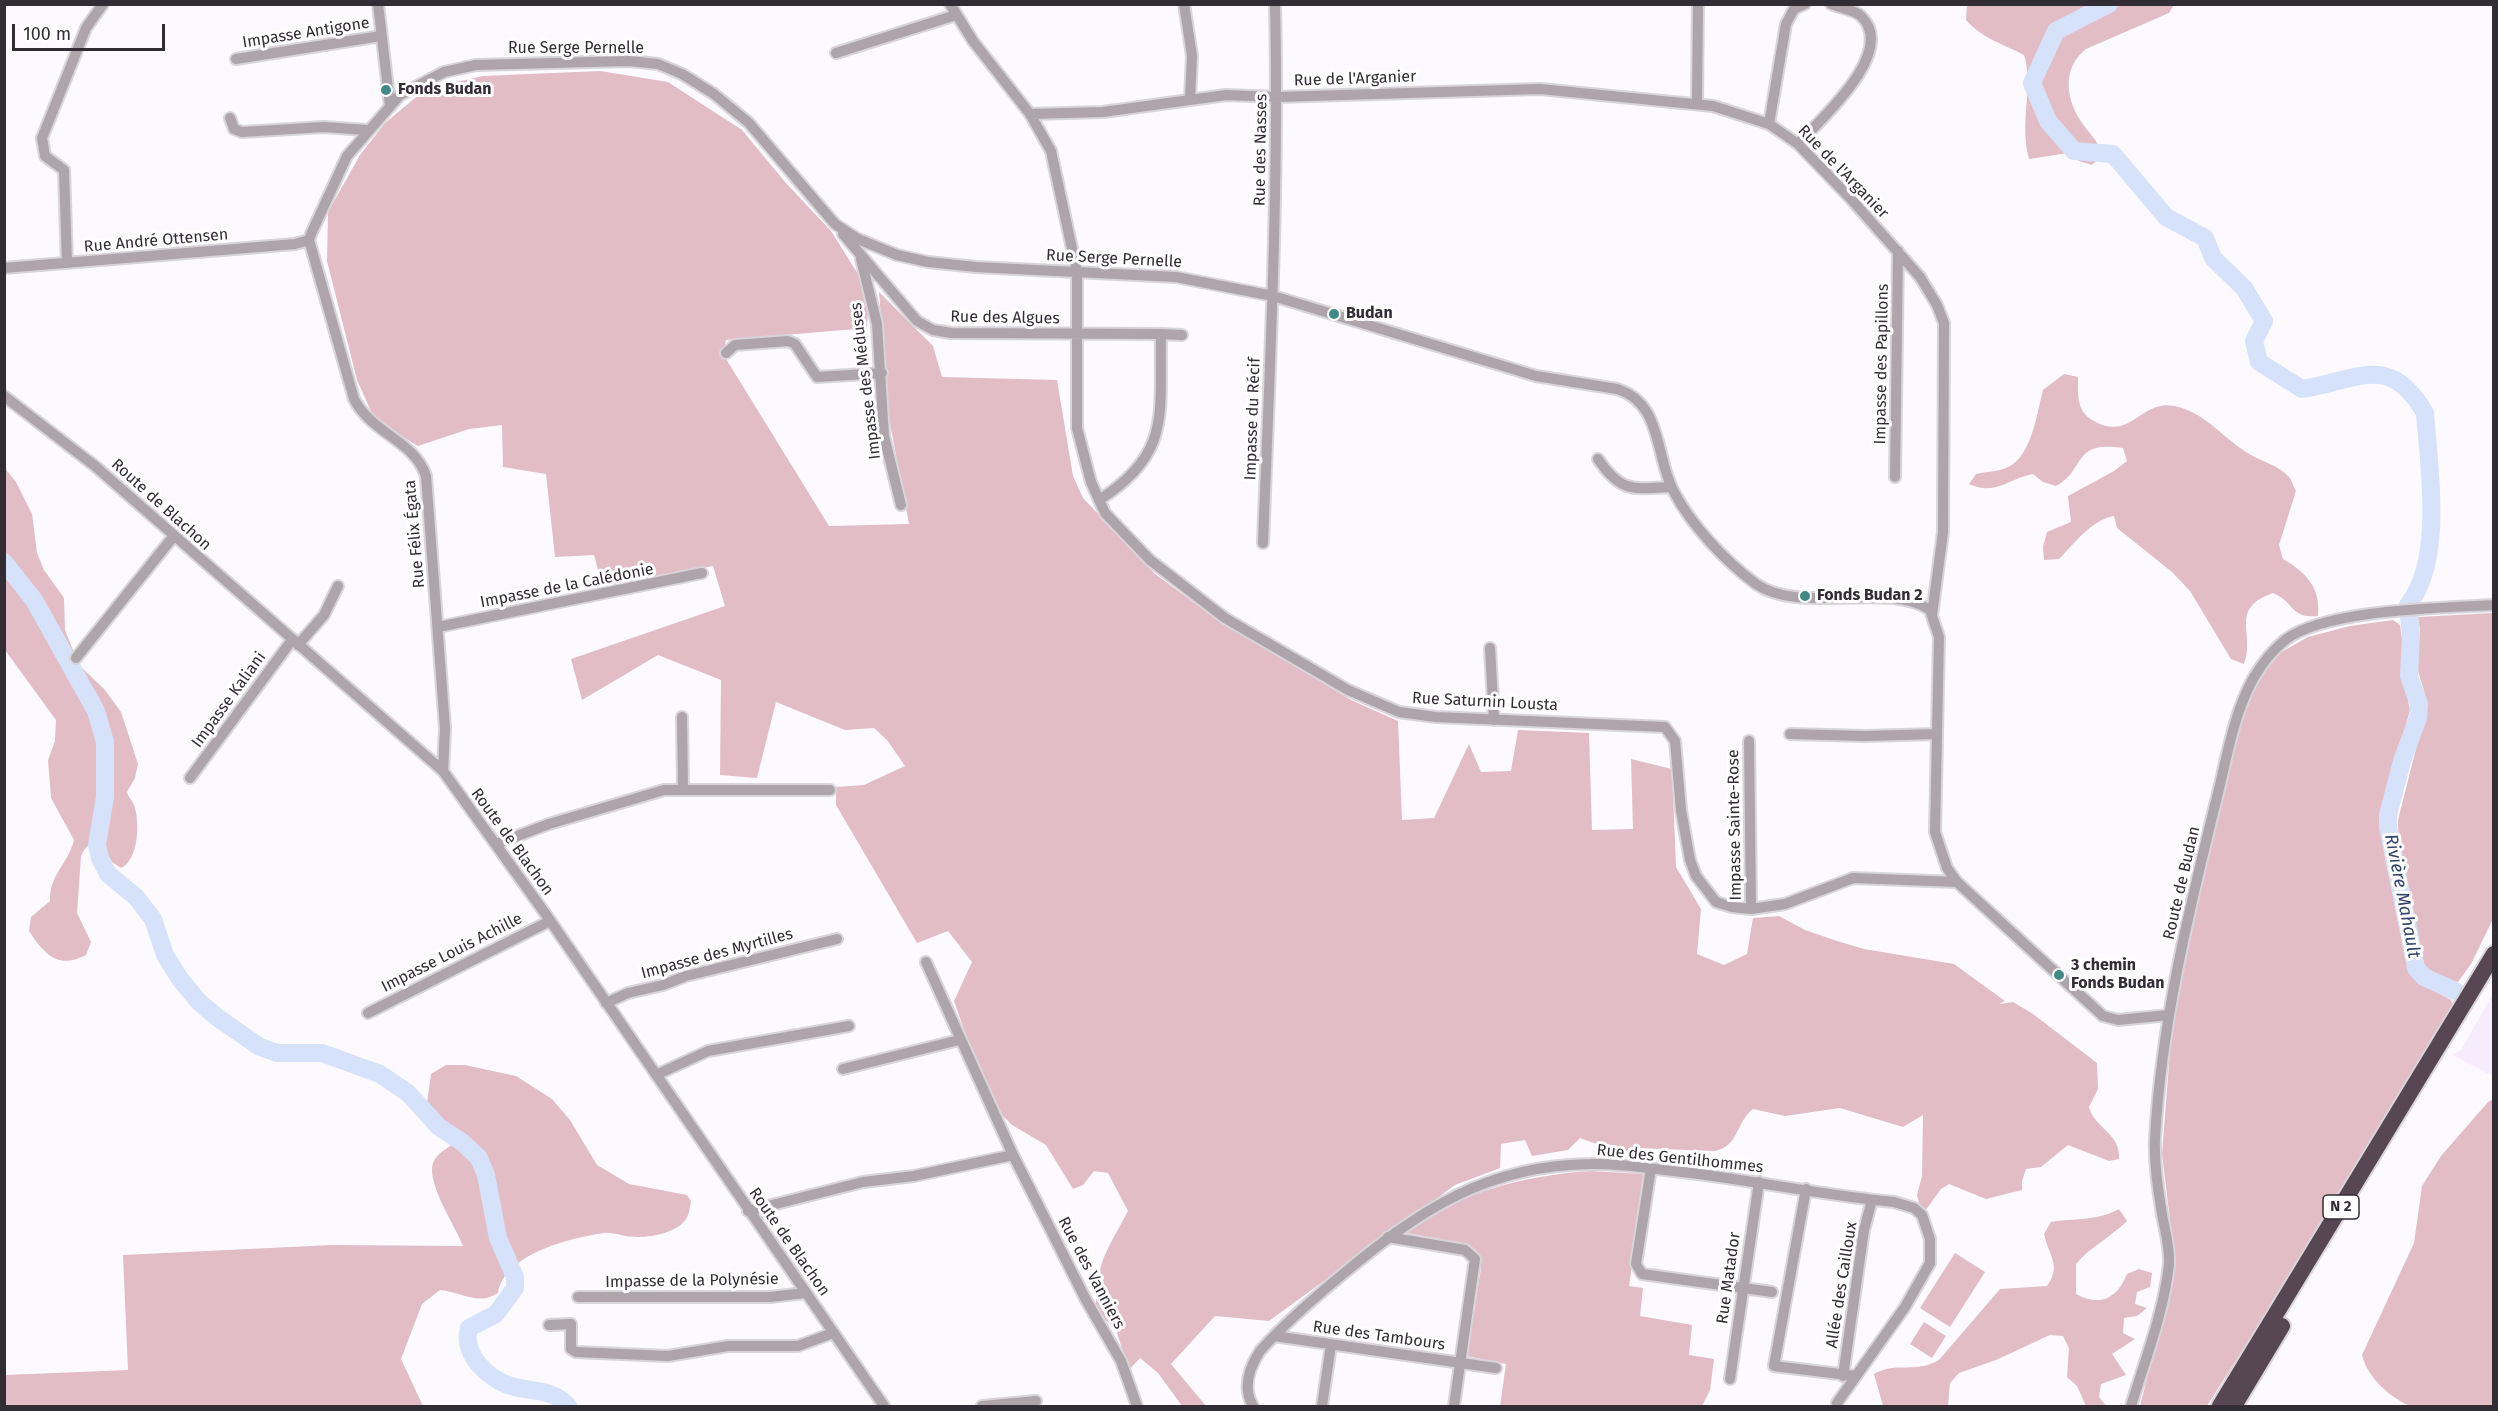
<!DOCTYPE html>
<html>
<head>
<meta charset="utf-8">
<style>
  body { margin:0 }
  #map { position:relative; width:2498px; height:1411px; overflow:hidden; background:#fcfafe; font-family:"Fira Sans",sans-serif }
  canvas { display:block }
  .frame { position:absolute; inset:0; border:6px solid #322d35; pointer-events:none }
  .scale { position:absolute; left:12px; top:24px; width:153px; height:27px; box-sizing:border-box; border:3px solid #322d35; border-top:0; padding-left:8px; font-size:18px; line-height:21px; white-space:nowrap; color:#322d35; -webkit-text-stroke:4px #fff; paint-order:stroke }
</style>
</head>
<body>
<div id="map">
<canvas width="2498" height="1411"></canvas>
<div class="frame"></div>
<div class="scale">100 m</div>
</div>
<script>
const ctx = document.querySelector('canvas').getContext('2d');
ctx.lineJoin = 'round';
function fillPath(path, color) { ctx.fillStyle = color; ctx.fill(path, 'evenodd'); }
function trace(path, color, width, dash) { ctx.strokeStyle = color; ctx.lineWidth = width; ctx.lineCap = dash ? 'butt' : 'round'; ctx.setLineDash(dash || []); ctx.stroke(path); }
function label(font, color, halo, rows, align = 'center') {
  ctx.font = font + ' "Fira Sans",sans-serif'; ctx.lineWidth = 6; ctx.setLineDash([]); ctx.textBaseline = 'middle'; ctx.strokeStyle = halo; ctx.fillStyle = color; for (const [text, x, y, turn = 0] of rows) {
    ctx.save(); ctx.translate(x, y); ctx.rotate((+turn || 0) * Math.PI / 180); ctx.textAlign = isNaN(turn) ? turn : align; if (halo) ctx.strokeText(text, 0, 0); ctx.fillText(text, 0, 0); ctx.restore();
  }
}
const built = new Path2D(`
  M2493,994L2494,1076H2493L2452,1055L2461,1050Z`);
const green = new Path2D(`
  M1967,5V4L2174,5L2169,13L2086,49C2063,67 2065,96 2080,120C2088,133 2098,139 2102,155L2092,165L2079,161L2068,153L2029,159C2019,122 2034,86 2024,55C2003,44 1983,39 1966,20Z
  M600,71L668,82L742,130L785,182L831,231L858,274L868,310L867,328L726,340L723,354L829,526L909,524L889,418L879,292L933,346L942,377L1057,380L1073,476L1083,498L1155,574L1204,610L1270,651L1351,700L1398,721L1402,820L1434,818L1469,744L1481,772L1511,771L1518,730L1589,733L1592,830L1633,829L1631,759L1672,769L1676,867L1701,909L1697,954L1724,965L1747,954L1753,918L1779,916L1805,930L1837,941L1864,949L1954,964L2005,1001L1999,1004L2013,1002L2033,1014L2097,1063L2098,1089L2089,1107C2095,1129 2121,1133 2119,1159L2109,1161L2068,1145L2041,1167L2026,1169L2022,1181V1190L1986,1199L1949,1184L1941,1189L1922,1215L1917,1195L1922,1176L1923,1115L1903,1127L1840,1108L1785,1116L1753,1109C1736,1122 1739,1146 1715,1151L1634,1148L1621,1153L1580,1138L1568,1150L1532,1156L1525,1140L1501,1144L1500,1168L1455,1185L1269,1321L1215,1316L1171,1364L1206,1406H1182L1158,1373L1140,1358L1129,1370L1116,1330L1096,1311C1096,1261 1106,1253 1128,1211L1108,1173L1094,1171L1083,1185L1073,1189L1046,1145L1012,1125L995,1108L984,1087L954,1001L972,962L948,931L917,943L836,805V787L864,785L905,766L887,740L874,728L845,730L776,702L757,778L720,775L721,680L658,655L582,700L571,659L725,606L713,566L603,588L594,555L555,557L546,474L503,467L502,425L469,429L418,446L375,420L357,380L327,261L328,212L360,155L385,123L426,89L483,76Z
  M2064,374L2078,377C2078,394 2076,412 2094,421C2131,442 2141,399 2174,406C2206,412 2224,440 2251,455C2263,462 2277,465 2287,475C2292,479 2293,486 2296,491L2279,545L2283,559C2306,572 2321,588 2318,616C2290,619 2295,602 2273,593C2228,609 2256,633 2244,664L2231,659L2190,591L2172,572L2117,528L2114,516C2090,521 2076,542 2059,559L2044,560L2043,547L2047,532L2071,522L2068,496L2114,471L2127,461L2123,448C2071,440 2087,469 2056,486L2043,482L2033,474C2007,479 1996,496 1969,484L1976,474C1988,471 2003,472 2013,464C2033,449 2037,412 2043,390Z
  M4,467L16,482L32,514L37,553L44,570L64,598L65,630L79,665L105,690L121,712L138,764L135,778L127,792C128,797 132,800 134,805C140,821 139,860 121,868L112,862L101,842C90,842 85,847 81,856L77,913L91,942L86,955C58,970 44,954 29,931L31,917L50,901C49,875 68,864 74,840L51,798L48,760L55,741L56,720L5,650Z
  M2493,613V919L2471,964L2458,982C2442,981 2427,972 2419,958L2399,862L2398,820L2424,717L2425,694L2416,665L2420,630L2418,617Z
  M2393,620L2400,625L2403,646L2401,667L2410,710L2380,819L2386,863L2413,975L2425,986L2451,1000L2453,1004L2294,1269L2207,1406H2140L2172,1279L2174,1253L2162,1154L2172,1025L2227,769L2253,686L2278,654L2308,637L2350,626Z
  M446,1065H465L516,1076L552,1099L570,1120L597,1165L629,1184L687,1195L691,1201C690,1207 689,1215 686,1219C675,1235 644,1239 626,1236C619,1235 611,1232 604,1233C570,1238 504,1254 498,1293C478,1306 462,1292 440,1290L422,1304L401,1359L423,1406H5V1375L128,1370L123,1255L332,1245L463,1246C456,1226 422,1178 435,1159C439,1153 447,1148 453,1144V1131L427,1103L431,1074Z
  M2493,1099V1406C2477,1407 2420,1411 2408,1405C2388,1396 2367,1376 2362,1355L2414,1243L2422,1186L2441,1156L2488,1102Z
  M1590,1171L1645,1174L1629,1286L1643,1288L1640,1316L1692,1325L1689,1355L1714,1359L1710,1390L1702,1406H1500L1506,1364L1467,1356L1481,1268L1476,1250L1467,1244L1402,1232C1462,1193 1518,1176 1590,1171Z
  M2119,1209L2127,1221C2111,1237 2090,1247 2076,1264V1294C2100,1307 2117,1299 2127,1274L2139,1269L2152,1273L2150,1287L2137,1292L2135,1304L2147,1308L2137,1316L2124,1318L2123,1333L2135,1339L2112,1354L2126,1375L2101,1384L2099,1397L2106,1406H2086L2077,1386L2067,1377L2069,1348L2063,1336L2050,1335L1996,1360L1959,1373L1950,1383L1948,1406H1883L1874,1374C1897,1361 1916,1374 1939,1360L2000,1289L2047,1286C2062,1265 2049,1257 2044,1234L2051,1222C2075,1218 2098,1221 2119,1209Z
  M1955,1253L1985,1272L1950,1327L1920,1308Z
  M1924,1322L1946,1336L1932,1358L1910,1344Z`);
const river = new Path2D(`
  M2109,4L2056,31L2032,83L2048,121L2074,151L2113,154L2166,217L2205,238L2213,258L2244,288L2264,321L2254,341L2259,362L2302,389C2357,381 2389,351 2425,413C2429,467 2444,560 2408,605L2411,635L2409,676L2419,704L2418,718L2402,761L2388,815V827L2416,968L2424,977L2455,991
  M4,562L34,600L96,711L105,742V797L97,845L100,858L108,874L136,897L153,919L165,955L180,979L199,1002L218,1018L260,1047L277,1053H322L380,1074L408,1093L439,1127L462,1142L479,1158L486,1175L498,1238L515,1277V1288L496,1314L469,1328C463,1350 479,1369 499,1381C522,1394 549,1385 568,1406`);
const minor = new Path2D(`
  M378,4L390,106
  M950,4L973,41L1030,114L1051,151L1077,272V428L1091,482L1105,513L1150,560L1225,618L1348,690L1399,712L1436,717L1665,727L1675,741L1681,810L1690,860L1696,876L1716,902L1732,907L1751,909L1785,904L1853,878L1957,882
  M1184,4L1192,56L1190,98
  M836,53L956,15
  M236,59L381,36
  M1697,103L1698,4
  M1030,114L1103,112L1226,95L1277,97L1540,89L1713,106L1769,124L1798,144L1851,199L1920,277L1937,305L1944,323L1943,532L1932,615
  M230,118L234,129L242,132L324,127L366,130
  M1769,124L1786,24L1794,9L1805,4
  M1798,144C1821,119 1898,52 1861,16C1855,10 1840,8 1831,4
  M843,234L917,321L933,330L951,333L1161,334C1159,412 1173,453 1099,500
  M861,259L877,324L884,436L901,505
  M67,263L64,170L45,156L42,138L86,28L103,4
  M4,268L295,244L309,240
  M1161,334L1182,335
  M726,353L735,345L788,341L795,344L817,377L882,373
  M4,396L95,466L443,771L547,916L884,1406
  M1598,459C1621,493 1633,489 1671,487
  M1895,477L1898,251
  M1263,543C1270,363 1279,184 1275,4
  M438,627L702,573
  M298,645L324,615L338,586
  M1490,648L1494,720
  M76,658L173,537
  M682,717L683,788
  M1790,734L1865,736L1937,734
  M1749,741L1751,909
  M443,771L445,728L426,476C414,440 372,434 354,399L309,240L311,234L347,156L400,95L444,72L476,65L629,61L658,64L682,74L714,94L749,123L835,224L858,239L897,255L928,262L976,267L1176,277L1273,296L1536,376L1617,389C1663,403 1655,458 1674,492C1692,526 1725,561 1756,584C1800,615 1889,581 1930,610L1939,637L1935,832L1947,868L1957,882L2103,1016L2118,1020L2169,1015
  M190,778L292,640
  M496,844L549,824L664,790H830
  M926,962L1013,1155
  M606,1003L628,993L663,985L686,976L837,939
  M368,1013L550,921
  M843,1069L959,1040
  M656,1075L708,1051L849,1026
  M1651,1168L1636,1264L1642,1274L1772,1292
  M1806,1189L1774,1366L1856,1376
  M748,1211L863,1182L914,1176L1013,1155L1086,1300L1121,1361L1137,1406
  M1388,1237L1465,1250L1475,1259L1454,1406
  M578,1297H770L805,1293
  M549,1325L571,1324V1349L576,1352L668,1356L728,1346H798L833,1333
  M1274,1336L1496,1368
  M1843,1376L1864,1230L1872,1200
  M1730,1379L1759,1182
  M982,1406L1036,1401
  M1253,1406C1242,1387 1249,1368 1260,1351C1285,1323 1314,1298 1343,1274C1420,1210 1487,1165 1591,1164C1618,1163 1646,1168 1673,1171C1747,1179 1820,1195 1894,1202L1914,1208L1922,1215L1930,1239V1263L1905,1307L1837,1403
  M1322,1406L1331,1345
  M2131,1406C2145,1360 2164,1312 2169,1264C2170,1248 2165,1231 2162,1214C2158,1189 2154,1164 2155,1139C2161,1026 2188,914 2215,805C2226,764 2232,717 2253,679C2261,665 2273,650 2285,640C2326,609 2442,608 2494,605`);
const highway = new Path2D(`
  M2220,1406L2494,954
  M2234,1406L2282,1326`);
const markers = [
  [386,90,6,"#418986"],
  [1334,314,6,"#418986"],
  [1805,596,6,"#418986"],
  [2059,975,6,"#418986"]
];
const shields = [
  [2341,1207,36]
];
const shieldNames = [
  ["N 2",2341,1207]
];
const streetNames = [
  ["Impasse Antigone",306,33,-9],
  ["Rue Serge Pernelle",576,49],
  ["Rue de l'Arganier",1355,79,-2],
  ["Rue des Nasses",1261,150,-89],
  ["Rue de l'Arganier",1843,172,46],
  ["Rue André Ottensen",156,241,-5],
  ["Rue Serge Pernelle",1114,259,3],
  ["Rue des Algues",1005,318,1],
  ["Impasse des Papillons",1882,364,-89],
  ["Impasse des Méduses",866,381,-97],
  ["Impasse du Récif",1253,419,-88],
  ["Route de Blachon",161,505,42],
  ["Rue Félix Égata",415,534,-95],
  ["Impasse de la Calédonie",567,586,-11],
  ["Impasse Kaliani",229,700,-54],
  ["Rue Saturnin Lousta",1485,702,3],
  ["Impasse Sainte-Rose",1735,825,-91],
  ["Route de Blachon",512,842,54],
  ["Route de Budan",2182,883,-77],
  ["Impasse Louis Achille",452,953,-27],
  ["Impasse des Myrtilles",717,954,-15],
  ["Rue des Gentilhommes",1680,1159,6],
  ["Route de Blachon",789,1242,55],
  ["Rue des Vanniers",1091,1273,62],
  ["Rue Matador",1729,1278,-82],
  ["Impasse de la Polynésie",692,1281,-1],
  ["Allée des Cailloux",1842,1285,-81],
  ["Rue des Tambours",1379,1336,8]
];
const poiNames = [
  ["Fonds Budan",398,90],
  ["Budan",1346,314],
  ["Fonds Budan 2",1817,596],
  ["3 chemin",2071,966],
  ["Fonds Budan",2071,984]
];
const waterNames = [
  ["Rivière Mahault",2402,896,79]
];
fillPath(built, '#f6ecfc');
fillPath(green, '#e2bdc6');
trace(river, '#d6e2fa', 18);
trace(minor, '#d8d5da', 14);
trace(highway, '#d8d5da', 20);
trace(minor, '#aea5ab', 10);
trace(highway, '#574752', 16);
for (const [x, y, r, color] of markers) { const dot = new Path2D(); dot.arc(x, y, r, 0, 2 * Math.PI); ctx.fillStyle = color; ctx.fill(dot); trace(dot, '#fff', 2); }
for (const [x, y, w] of shields) { const box = new Path2D(); box.roundRect(x - w / 2, y - 12, w, 24, 4.5); ctx.fillStyle = '#fff'; ctx.fill(box); trace(box, '#322d35', 1.5); }
label('bold 15px', '#322d35', null, shieldNames);
label('16px', '#322d35', '#fff', streetNames);
label('bold 16px', '#322d35', '#fff', poiNames, 'left');
label('italic 18px', '#31446d', '#fff', waterNames);
</script>
</body>
</html>
